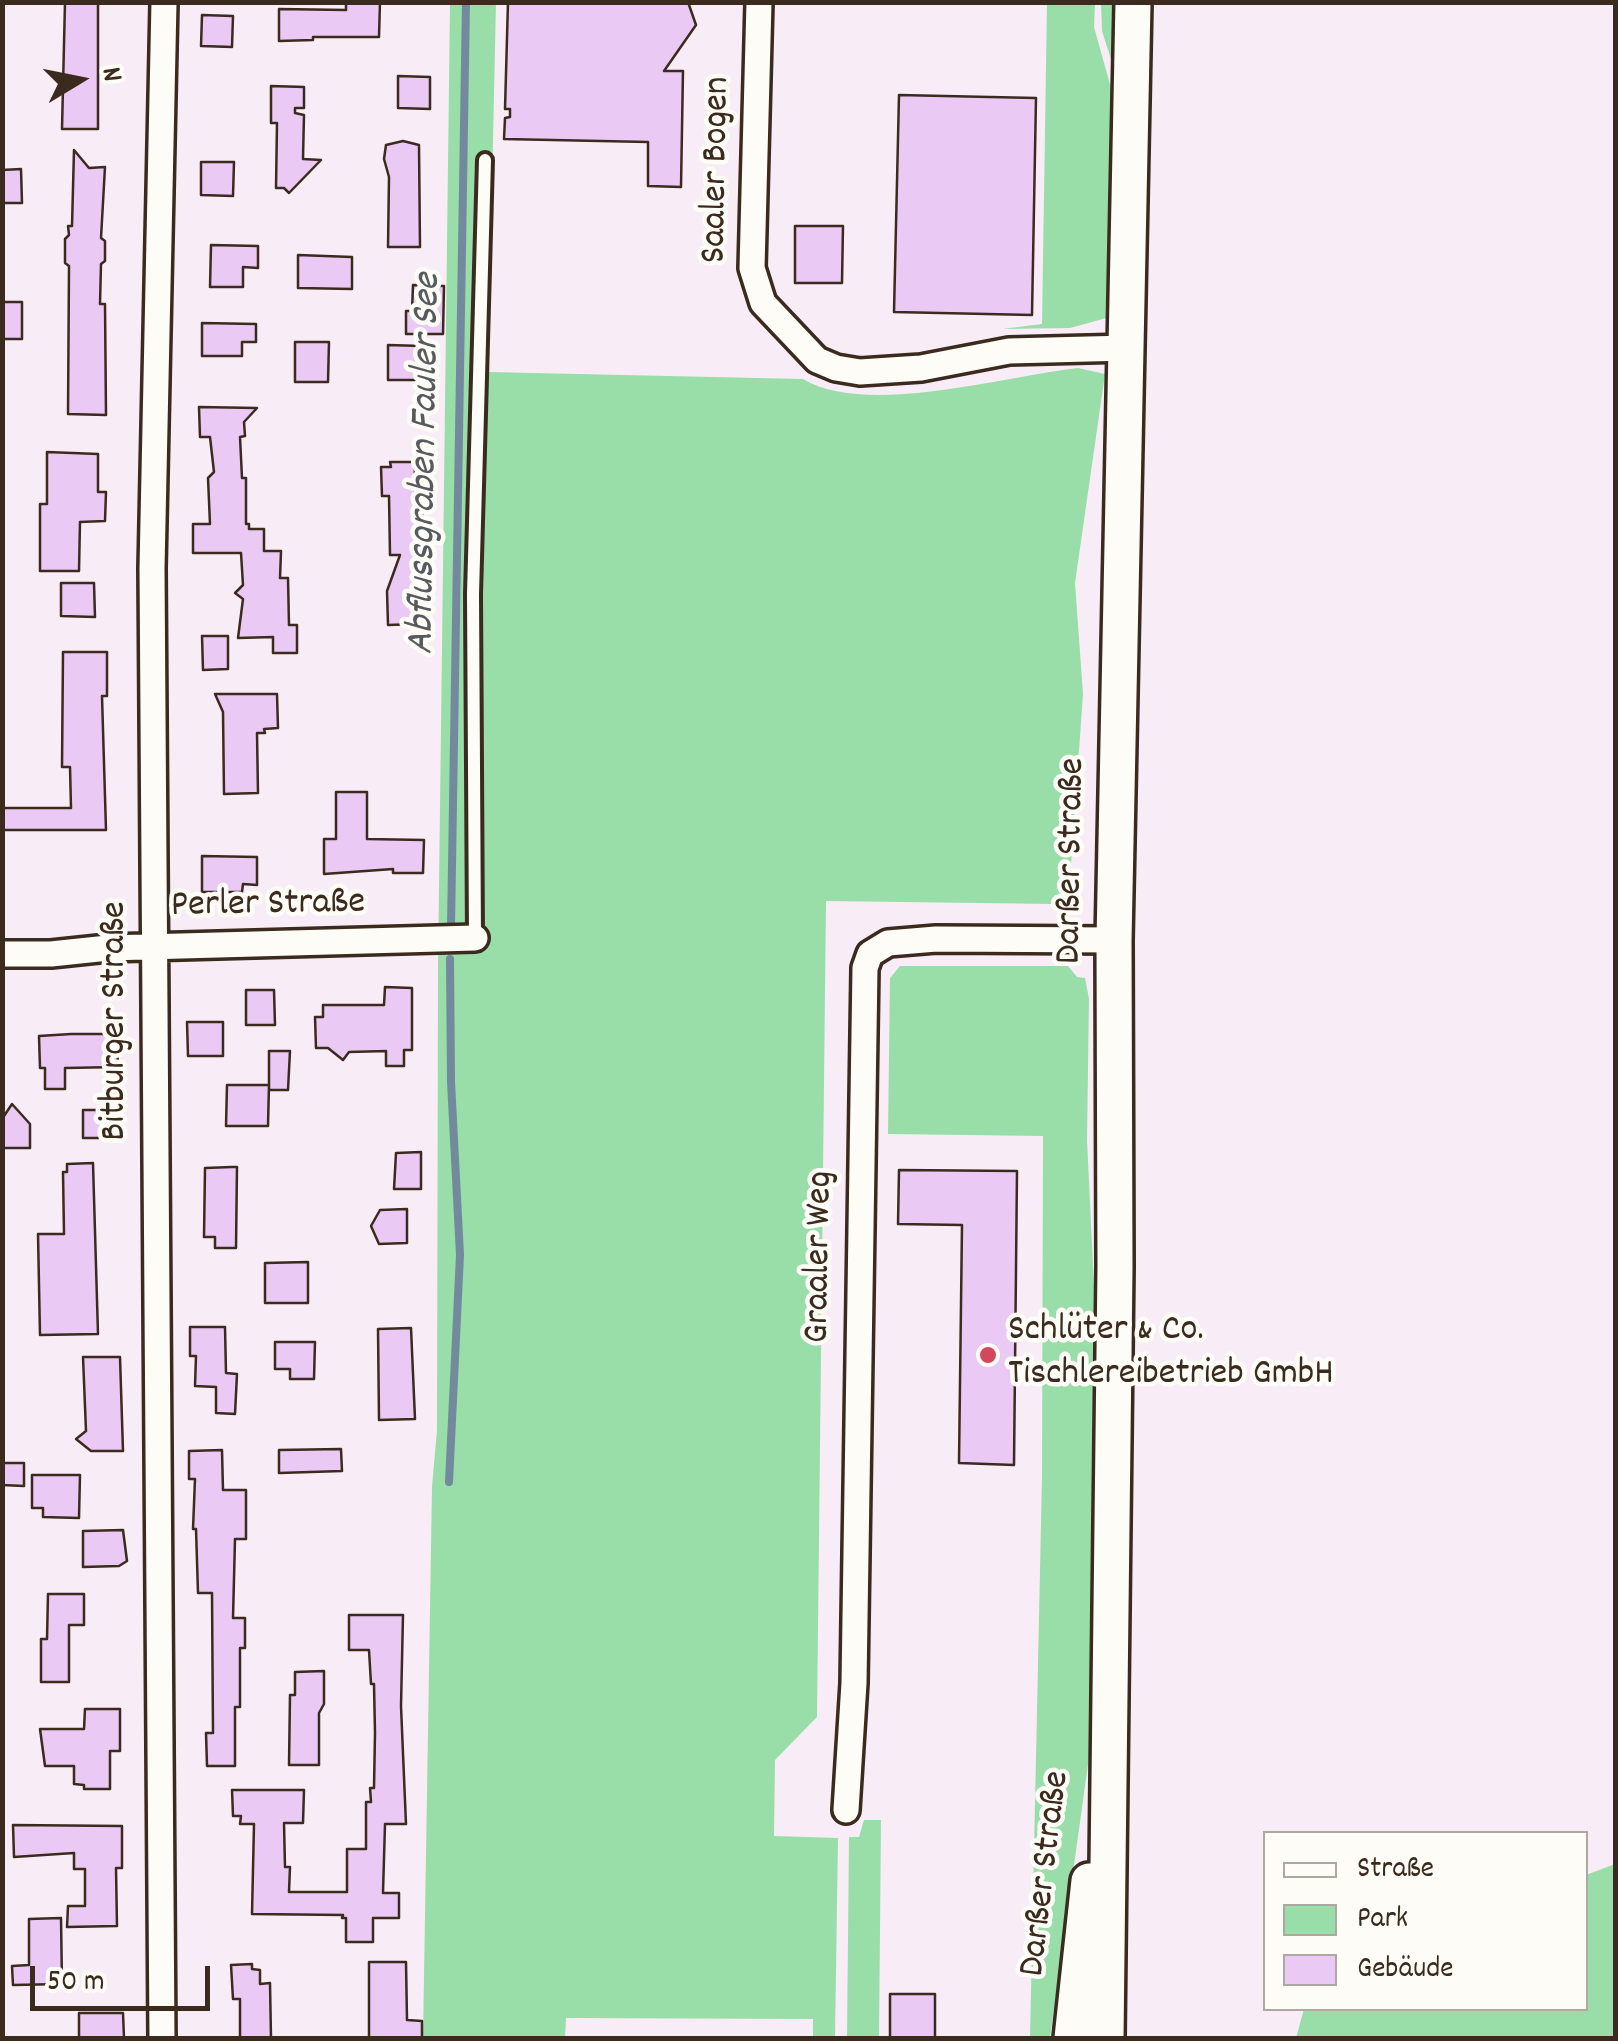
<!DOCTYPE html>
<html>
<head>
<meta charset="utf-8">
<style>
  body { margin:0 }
  #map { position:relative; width:1618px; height:2041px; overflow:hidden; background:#f8edf6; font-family:Dekko,sans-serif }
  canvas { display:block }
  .frame { position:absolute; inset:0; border:5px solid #3b2a1e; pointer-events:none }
  .legend { position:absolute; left:1263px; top:1831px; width:325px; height:180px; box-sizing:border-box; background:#fdfcf7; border:2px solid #afa8a0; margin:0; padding:12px 18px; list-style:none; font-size:30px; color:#3b2a1e }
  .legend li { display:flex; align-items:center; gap:20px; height:50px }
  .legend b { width:50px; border:2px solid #afa8a0 }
  .north { position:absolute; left:30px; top:30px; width:100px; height:100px; -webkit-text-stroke:8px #fdfcf7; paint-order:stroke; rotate:80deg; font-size:28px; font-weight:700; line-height:40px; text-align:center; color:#3b2a1e }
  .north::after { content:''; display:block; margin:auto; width:35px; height:45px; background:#3b2a1e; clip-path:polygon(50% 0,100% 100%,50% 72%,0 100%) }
  .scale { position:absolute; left:30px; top:1966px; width:180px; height:45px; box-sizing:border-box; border:5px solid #3b2a1e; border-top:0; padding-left:12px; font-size:30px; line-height:35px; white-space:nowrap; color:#3b2a1e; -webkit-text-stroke:8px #fdfcf7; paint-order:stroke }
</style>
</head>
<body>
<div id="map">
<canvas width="1618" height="2041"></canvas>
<div class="frame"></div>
<ul class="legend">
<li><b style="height:12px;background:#fdfcf7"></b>Straße</li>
<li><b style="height:28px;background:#99dda8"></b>Park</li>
<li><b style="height:28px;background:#ebc9f5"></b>Gebäude</li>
</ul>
<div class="north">N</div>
<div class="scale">50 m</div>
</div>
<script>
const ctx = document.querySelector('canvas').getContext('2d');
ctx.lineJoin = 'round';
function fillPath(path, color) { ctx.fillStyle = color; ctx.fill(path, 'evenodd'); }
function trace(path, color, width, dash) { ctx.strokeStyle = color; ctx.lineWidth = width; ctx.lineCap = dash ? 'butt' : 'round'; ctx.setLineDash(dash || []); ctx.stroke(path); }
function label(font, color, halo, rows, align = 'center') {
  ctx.font = font + ' Dekko,sans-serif'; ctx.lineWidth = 9; ctx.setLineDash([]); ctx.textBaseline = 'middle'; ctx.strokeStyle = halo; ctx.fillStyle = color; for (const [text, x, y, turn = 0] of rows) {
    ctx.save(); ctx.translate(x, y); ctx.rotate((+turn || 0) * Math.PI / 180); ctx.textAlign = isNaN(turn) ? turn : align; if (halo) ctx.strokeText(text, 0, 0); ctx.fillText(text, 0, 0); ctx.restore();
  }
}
const green = new Path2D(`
  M496,2L488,372L803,379C866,417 1005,376 1078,368L1105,374L1075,583L1083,694L1069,892L1054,904L826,901L817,1717L775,1760L774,1836L838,1838L835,2038H813V2019L566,2018L565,2038H423L432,1487L437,1430L438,968L450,3Z
  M1047,3H1095L1094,27L1111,88L1110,317L1070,328L1002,329L1042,324Z
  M1101,3H1112V36L1118,81L1102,31Z
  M900,966H1068L1077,977L1085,978L1089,999L1087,1140L1096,1328L1090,1750L1050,2038H1030L1042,1477L1043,1136L888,1134L890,978Z
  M864,1820H881L879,2038H847L849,1837H859Z
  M1615,1864V2038H1296L1304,2009L1586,2008V1875Z`);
const stream = new Path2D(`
  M451,926L466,2
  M449,1482L460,1255L451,1082L450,959`);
const building = new Path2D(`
  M65,2H98V129H62Z
  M346,2H380L379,37H313V40L279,41V9L346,10Z
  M508,2H688L696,25L664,71H683L681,187L648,186V142L504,139L505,118L510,117V109H505Z
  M202,15L233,16L232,47L201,46Z
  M398,76L430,77V109L398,108Z
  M271,86L304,87V108H295V113L304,115L303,159L321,160L289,193L284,188H276L277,123H271Z
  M899,95L1036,98L1032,315L894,312Z
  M403,141L419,145L420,247H388L389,177L384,159L386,145Z
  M74,150L89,168L105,167L101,238L105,241V261L101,264L100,304H105L106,415L68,414L69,266L65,263V239L69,235L68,226H72Z
  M201,162H234L233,196L201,195Z
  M21,169L22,203H2V170Z
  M795,226H843L842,283H795Z
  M211,245L258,246V268L243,267V287H210Z
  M298,255L352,257V289L298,288Z
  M413,285L444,286L443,334H406V311H412Z
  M2,302H22V339H2Z
  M202,323L256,324V342H242V356H202Z
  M295,342H329L328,382H295Z
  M388,345L422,346V380H388Z
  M199,407L257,408L244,422L245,436L240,437L242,478H246V524H249V529H264V551H281L280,578H288L289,625H297V653H273V637L238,638L243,599L235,593L243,585L241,553H193V524H210L208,478L214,472L210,437H200Z
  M47,452L98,454V492H106L105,521L80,522L79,571H40V504H47Z
  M390,462H415L414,515L422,502L423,599H420L421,612H418V624L388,625L387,591L400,555H390L389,496H382L381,467H391Z
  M61,583H94L95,617L61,616Z
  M202,636H228V669L203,670Z
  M63,652H107V696H102L106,830H2V808H71L70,767H62Z
  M215,694H277L278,728L264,729L265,733H257L258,793L224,794L223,712Z
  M336,792H367V839L424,840L423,873H393V869L324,874V839H336Z
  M202,856L257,857V885L243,884L242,892H202Z
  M385,987L412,988V1050H404V1066H386V1051L349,1052L343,1060L328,1048H316L315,1017H323V1005H384Z
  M246,990H274L275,1025H246Z
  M187,1022H223V1056H188Z
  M71,1034H117L118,1067L65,1068V1089H45V1068H40L39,1036Z
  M269,1051H290L288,1090H269Z
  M227,1085H269L268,1126H226Z
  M12,1104L30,1124V1148H2V1119Z
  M83,1110H114V1138H83Z
  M421,1152V1189H394L396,1153Z
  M93,1163L98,1334L40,1335L38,1234H64L63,1172H67V1164Z
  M232,1167H237L236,1248H215V1237H204L205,1168Z
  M899,1170L1017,1171L1014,1465L959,1463L962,1225L898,1224Z
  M407,1209V1243L379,1244L371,1226L380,1210Z
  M308,1262V1303H265V1263Z
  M190,1327H225L226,1373L237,1374L235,1414L216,1413V1387L195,1386L196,1356H190Z
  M411,1328L415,1419L379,1420L378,1329Z
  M275,1342H315L314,1379H290V1369H275Z
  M83,1357H120L123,1451H91L76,1439L86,1431Z
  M341,1449L342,1471L279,1473V1450Z
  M222,1450L223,1490H246V1539H235L233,1618H245V1648H240V1707H235V1766H207L206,1733H213L212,1593H198L196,1529H193L195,1479H189V1451Z
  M2,1463H24V1486L2,1485Z
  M32,1475H80L79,1518L43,1517V1508H32Z
  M123,1530L127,1561L119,1566L83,1567V1531Z
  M48,1594H84V1625H69V1682H41V1639H47Z
  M349,1615H403L401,1706L406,1824H385L383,1893H399V1918H373V1942H346V1918H342L343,1915L252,1914L254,1824H240L241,1816H233L232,1790H304L303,1823H284L285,1867H290L289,1892H347V1849H366V1802H371L370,1788H374L375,1733L374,1684H371L369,1650H349Z
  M324,1671V1704L319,1713V1765H289L290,1695H295V1672Z
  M85,1709H120V1751H110V1789H84V1785L74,1784V1766H45L40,1729H84Z
  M13,1825L122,1826V1868H116L117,1926L67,1927L68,1906H85V1869H74V1853L14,1857Z
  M61,1918L62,1984L13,1985L12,1966L29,1965V1919Z
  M369,1962H406L407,2020L422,2021V2038H369Z
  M252,1964V1969L260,1970V1984L270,1983L271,2038H240V1999H233L231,1965Z
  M890,1994H935V2038H890Z
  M79,2013H123L124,2038H79Z`);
const service = new Path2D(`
  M475,938L473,594L485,160`);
const minor = new Path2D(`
  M759,2L752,268L763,303L817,360L836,368L860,372L921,368L1009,351L1128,348
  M2,954H51L108,948L475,938
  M846,1810L854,1683L865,968L870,954L888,943L936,939L1114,940
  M162,2038L152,568L164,2`);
const secondary = new Path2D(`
  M1072,2038L1089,1881
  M1106,2038L1115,1267L1114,940L1133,2`);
const markers = [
  [988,1355,10,"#d1495b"]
];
const streetNames = [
  ["Saaler Bogen",719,170,-89],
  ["Darßer Straße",1074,861,-89],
  ["Perler Straße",268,907,-1],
  ["Bitburger Straße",118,1021,-90],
  ["Graaler Weg",822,1257,-89],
  ["Darßer Straße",1048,1874,-83]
];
const poiNames = [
  ["Schlüter & Co.",1008,1333],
  ["Tischlereibetrieb GmbH",1008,1377]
];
const waterNames = [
  ["Abflussgraben Fauler See",428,464,-89]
];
fillPath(green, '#99dda8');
trace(stream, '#73899e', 8);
fillPath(building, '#ebc9f5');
trace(building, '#3b2a1e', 2.5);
trace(service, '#3b2a1e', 20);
trace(minor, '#3b2a1e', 32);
trace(secondary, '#3b2a1e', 42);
trace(service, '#fdfcf7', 12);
trace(minor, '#fdfcf7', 25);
trace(secondary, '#fdfcf7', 35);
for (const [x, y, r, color] of markers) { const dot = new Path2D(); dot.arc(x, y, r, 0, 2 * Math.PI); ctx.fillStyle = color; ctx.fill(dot); trace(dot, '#fdfcf7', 4); }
label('38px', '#3b2a1e', '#fdfcf7', streetNames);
label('38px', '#3b2a1e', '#fdfcf7', poiNames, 'left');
label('italic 40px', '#575a5e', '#fdfcf7', waterNames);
</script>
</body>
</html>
